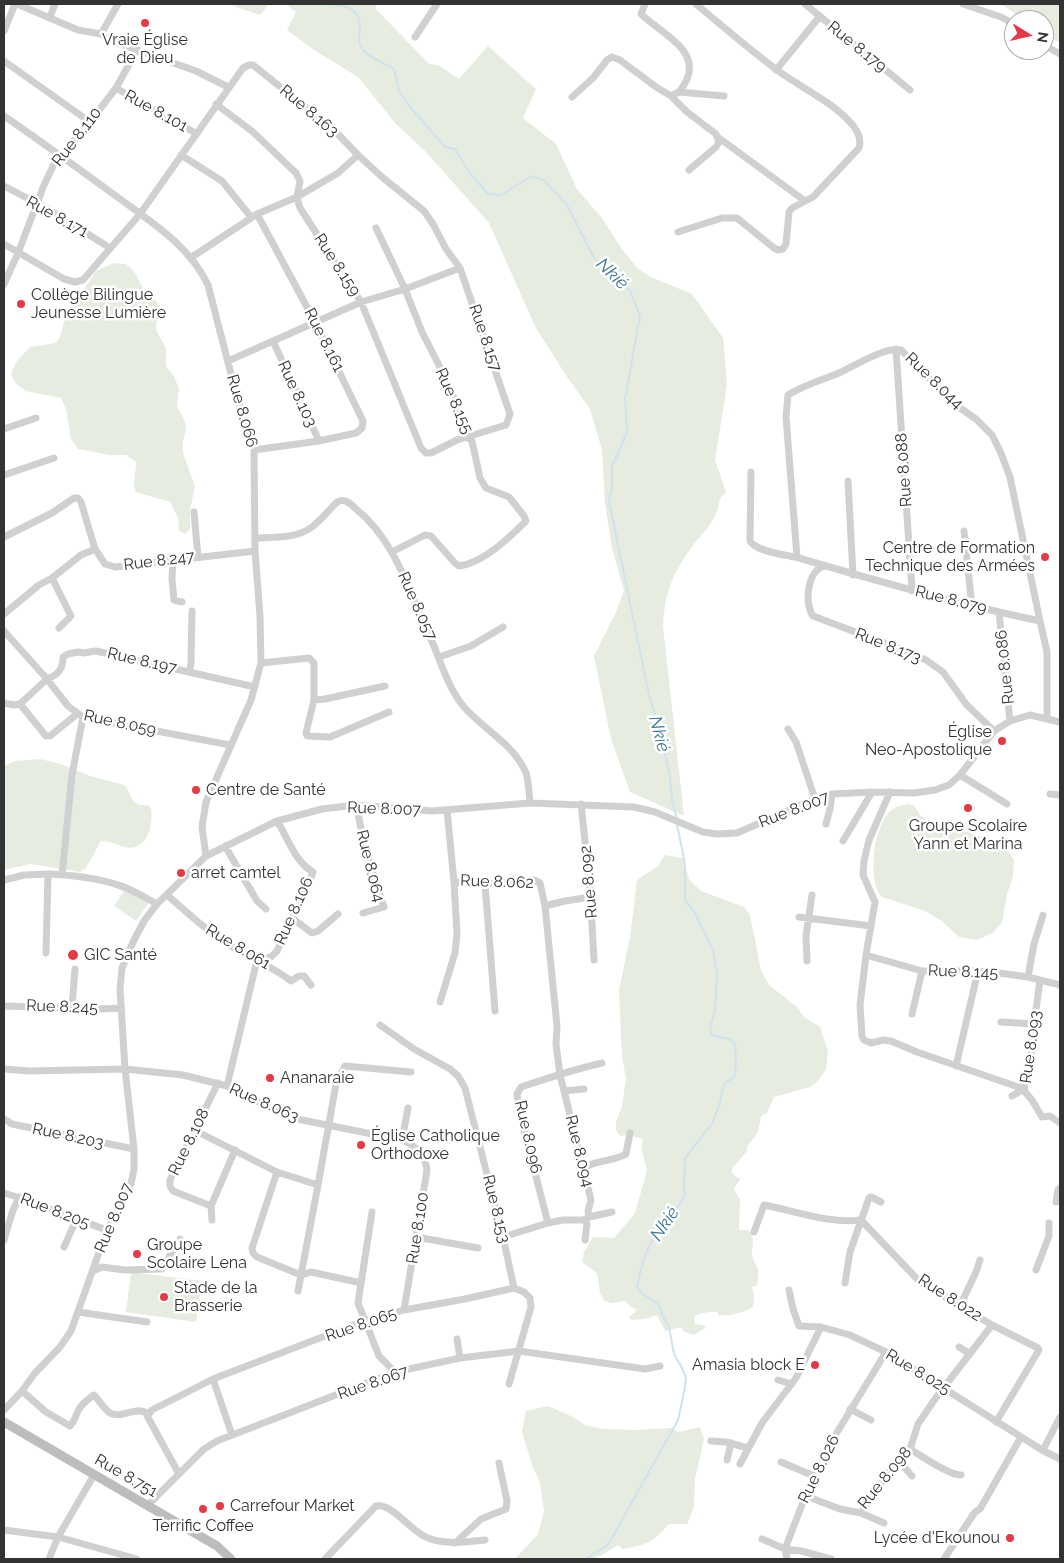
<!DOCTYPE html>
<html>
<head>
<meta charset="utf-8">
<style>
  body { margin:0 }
  #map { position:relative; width:1064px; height:1563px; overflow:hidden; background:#fff; font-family:Raleway,sans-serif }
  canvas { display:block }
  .frame { position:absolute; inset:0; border:5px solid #333; pointer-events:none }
  .north { position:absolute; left:1004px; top:10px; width:50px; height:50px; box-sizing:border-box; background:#fff; border:1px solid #adadad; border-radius:50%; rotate:99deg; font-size:14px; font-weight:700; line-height:20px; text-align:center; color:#333 }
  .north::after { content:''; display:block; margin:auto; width:18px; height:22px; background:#e63946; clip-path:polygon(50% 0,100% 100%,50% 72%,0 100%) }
</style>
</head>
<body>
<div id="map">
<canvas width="1064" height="1563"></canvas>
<div class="frame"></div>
<div class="north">N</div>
</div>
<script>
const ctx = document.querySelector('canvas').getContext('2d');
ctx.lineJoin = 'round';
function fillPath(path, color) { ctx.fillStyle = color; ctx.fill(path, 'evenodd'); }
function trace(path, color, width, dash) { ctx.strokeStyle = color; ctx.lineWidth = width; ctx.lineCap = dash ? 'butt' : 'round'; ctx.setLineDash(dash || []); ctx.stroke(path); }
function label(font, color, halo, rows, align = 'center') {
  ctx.font = font + ' Raleway,sans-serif'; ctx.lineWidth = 5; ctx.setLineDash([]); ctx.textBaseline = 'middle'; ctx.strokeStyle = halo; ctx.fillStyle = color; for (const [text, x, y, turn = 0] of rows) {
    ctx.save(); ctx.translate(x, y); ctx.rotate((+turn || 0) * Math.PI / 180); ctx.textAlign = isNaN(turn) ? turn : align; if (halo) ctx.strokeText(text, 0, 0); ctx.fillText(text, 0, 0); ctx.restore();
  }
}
const green = new Path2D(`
  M231,4H269L260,15L236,7Z
  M286,4H377L375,8L429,64L438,65L459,79L488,46L536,89L523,118L556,144L577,189L602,218L622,249L638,269L651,277L692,294L723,338L727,384L715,460L726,492C717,499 720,507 715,516C710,526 701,535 694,544C673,573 665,590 663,626L684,816L630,792L611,739L594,656L616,612L624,591L612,548L605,503L602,450L590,409L565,374L535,326L489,223L426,152L396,124L358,77L314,50L287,30L296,12Z
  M1001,4H1060V43L1044,33V20H1025Z
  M114,263L126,264L135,273L143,289L157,302L160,308L156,326L157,332L166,348V366L174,376L179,389L177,406L185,422L186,429L183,441V453L195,486L190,510V529L185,534L179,531L178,518L170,502L136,492L134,486L136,462L126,455H110L78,449L71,439L66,409L61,398L26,391L16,384L11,374L17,361L30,347L56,343L60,337L65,318L96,271Z
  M40,759L61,764L90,776L124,785C131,791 130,803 141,805C144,805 147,805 150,806C153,813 151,822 150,829C148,835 146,839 142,843C128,855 116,840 101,841L86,868L80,872L31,864L4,870V766L15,761Z
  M908,804L914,806L921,816L941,831L970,832L1006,848L1014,860L1013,877L1007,894L1002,922L994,932L978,940L959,937L942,921L925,911L882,897C866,881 874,821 893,809C898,806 903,805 908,804Z
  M665,855L683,858L689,879L701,891L744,907L750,915L761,970L769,985L797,1007L804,1017L820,1027L828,1051L826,1069L823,1074L815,1084L810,1087L774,1097L767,1113L761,1116L758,1132L747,1147V1151L732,1169V1174L740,1179L734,1189L740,1200L739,1230H748C756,1239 752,1244 752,1253C752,1260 756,1263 758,1269C759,1272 758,1281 757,1285L752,1287L754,1295L753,1307C744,1313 729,1316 718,1315V1312C709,1312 701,1312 694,1317L695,1324L704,1325L706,1327L694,1335L684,1332L681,1327L665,1331L657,1315L645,1319L631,1320L629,1317L636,1311V1310L624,1301L611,1303L604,1301L600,1293L597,1273L582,1262L584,1252L593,1237L614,1238L635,1213L647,1171L641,1147L643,1139L628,1135L620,1136L616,1130V1122L622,1106L626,1079L622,1056L619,990L630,937L637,880L658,866Z
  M124,891L149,902L136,921L114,906Z
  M131,1272L202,1281L196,1322L126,1312Z
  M548,1406L573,1417L585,1425L602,1429L636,1430L671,1428L678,1432L700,1427L704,1439L695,1479L694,1507L687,1524H669C653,1543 646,1545 623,1549L618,1545L602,1555L591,1559H515L538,1534L544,1511L540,1482L533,1468L522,1432L526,1411Z`);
const stream = new Path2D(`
  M326,4C333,5 343,5 349,8C370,19 352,37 363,50C370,58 384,63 394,69L399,91L410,107L445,147L455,149L469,172L488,194L501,195L532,176L544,180L567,205L594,258L614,272L630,291L640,316L625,399L627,432L612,467V488L609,501L649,695L660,731L670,776L672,801L677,819
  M585,1559L608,1545L678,1420L684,1392L686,1378L682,1368L674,1354L669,1327L662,1315L660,1307L653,1300L644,1295L637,1287L643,1261L651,1242L656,1233L672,1216L685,1196L684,1186L685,1158L712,1124L719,1106L724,1084L734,1077L736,1065L735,1044L729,1039L712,1035L710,1028L715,1011L717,974L713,950L695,913L685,900V864L677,824`);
const minor = new Path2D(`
  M17,4L78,30L101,34L109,40L196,71L228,87
  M645,4L641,14C658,31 700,49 687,79C685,84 682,88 679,92
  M805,4L910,90
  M963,4L1001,17L1014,24
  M50,17L55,4
  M4,31L15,4
  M101,34L118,4
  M415,37L437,4
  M1044,45L1060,54
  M4,61L90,122
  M776,70L820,16
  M116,88L197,134
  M671,96L687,112L716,134L719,142L716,147L689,170
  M572,97L593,78L607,60L612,57L620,60L656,87L671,96L679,92L724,96
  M216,104L253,132L296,173L300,181L297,197L300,208L361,302L421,448L426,453H431L457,440L506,425L510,414L460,268L405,289L376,228
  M4,116C42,142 79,169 116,196C151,222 189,245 208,285L238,401L254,450L255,551L260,616L261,663L251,700L206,802L202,827L206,856
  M719,138L805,201
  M181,155L222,181L251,217
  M358,155L382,177L424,211L433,224L446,249L460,268
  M4,186L48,209L110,248
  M257,214L315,322L363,421L362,428L356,433L319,441
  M678,232L722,218H737L774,248L778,250L783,249L786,244L789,212L792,208L813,197L859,148C862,138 856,128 849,121C829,100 800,87 777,70C749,49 722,26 696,4
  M4,244L64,279L75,282L83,280L140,214L243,68L249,65H253L334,130L358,155L338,173L297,197L257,214L192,257
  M4,284L18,253L44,185L55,162L90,122L116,88L137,50
  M896,349L912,591
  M228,361L361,302L405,289L422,332L449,385L467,431V437L472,441L480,478L486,488L509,497L524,516L526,521C509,538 483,563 459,566L455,563L431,536L425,535L392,552
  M4,429L36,418
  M254,450L319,441L273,341
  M751,472L750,541C756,552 788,555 799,558C880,582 958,604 1040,621L1047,652V718
  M4,475L54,458
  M848,481L853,575
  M194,512L198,557
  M964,531L972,607
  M4,537L52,513L74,498H78L81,502L95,549
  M255,538C273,537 296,539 312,527C321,520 329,510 337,502C345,498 350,503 356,509C394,539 409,590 428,632C439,656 447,687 464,707C483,729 515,745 526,773C529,782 529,794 530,803
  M797,557L786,417L788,395C804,385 822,380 839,373C854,366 886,346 901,350L957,406L976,419L992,435L1000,451L1010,477L1040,621
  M173,559L172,579L174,600L182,602
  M825,566C807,570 804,603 813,616L903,650L926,660L943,672L966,704L994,731
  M52,578L71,616L59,628
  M999,612L1010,721
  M4,614L39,585L52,578L81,555L95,549L105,564L115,567L255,551
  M4,631L47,679C58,675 63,669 63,657L68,654L78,652L83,653L96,651L255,687
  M439,657L471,646L503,627
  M261,663L309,658L314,663V700L306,733L307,736L330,737L389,712
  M189,672L191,664L192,611
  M314,700L325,699L385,686
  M4,703L14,705L20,704L47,679L68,706L83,717L230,745
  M20,704L46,736H50L77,714
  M788,729L796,742L815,799
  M960,775L1007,804
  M890,792L869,840L864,861L863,875L875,902L866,955L860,1005L862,1036L864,1040L871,1043L883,1040L891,1041L917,1052L1024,1089
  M1050,794L1060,795
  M581,804L591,897V907L594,960
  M356,805L366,851L384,907L363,913
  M447,810L454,882L485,884L534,880L540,883L545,906L565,901L591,897
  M826,824L830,809L832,794
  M843,841L872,792
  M225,846L257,901L266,909
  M62,875L72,775L83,717
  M4,880L24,875L48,874
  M485,884L495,1011
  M167,895C189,914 209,933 234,948C253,960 274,967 291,981L299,976H304L311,985
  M545,906L557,1026L556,1044L560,1075L591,1200L588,1211L589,1217L584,1220H563L548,1223
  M799,917L871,926
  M292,918L312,933L318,931L338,914
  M46,953L48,874C69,875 96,878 115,884C130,888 144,897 157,904
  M866,955L922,971H978L999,973L1028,977L1060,985
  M807,961L806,936L812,895
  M1028,977L1034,944L1043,915
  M1040,980L1034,1024L1031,1059L1024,1083L1025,1092L1032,1100L1042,1117L1050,1116L1060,1123
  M440,1002L455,953L457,934L454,882
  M4,1006L100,1009L121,1008
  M72,1007L75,969
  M912,1014L922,971
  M1001,1022L1034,1024
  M380,1025L414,1049L450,1069L458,1076L465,1088L503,1237L514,1288
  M956,1066L978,971
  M4,1069L29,1071L125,1069L183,1075L227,1086L279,1112L297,1119L402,1140L408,1108
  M218,1083L170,1180V1186L173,1191L211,1206L235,1150
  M227,1086L257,960L271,957L277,951L292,918L303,898L313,872C295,862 288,838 277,821
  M564,1091L584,1089
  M1012,1096L1024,1089
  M4,1119L12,1124L134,1149
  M194,1130L277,1172L252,1248L253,1253L257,1257L301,1275L311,1272L357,1282L360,1281
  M402,1140C417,1146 425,1155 427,1170L404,1310
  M382,1153L385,1136
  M584,1168C597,1159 613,1162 626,1154L630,1133
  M277,1172L318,1185L298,1291
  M318,1185L336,1084L345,1066L411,1072
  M4,1193C39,1203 72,1218 107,1230
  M1056,1202L1058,1190L1060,1188
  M211,1206L212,1220
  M372,1212L358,1303L379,1356L395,1372
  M589,1217L612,1212
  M584,1220L587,1224L585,1240
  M754,1232L764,1205C796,1211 828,1224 861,1220L920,1282L992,1325L1038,1348L1039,1350L996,1422
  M416,1237L478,1248
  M503,1237L548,1223L520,1115L517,1094L521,1087C548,1078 575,1069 602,1063
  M4,1240L12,1213L19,1197
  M64,1247L76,1220
  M1036,1270L1049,1236V1223
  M93,1271L102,1267L125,1270L162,1269L180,1239
  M845,1283L850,1252L869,1198L871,1197L881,1202
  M789,1290L793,1309L799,1326L821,1327L850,1335L886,1352L1042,1450L1060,1459
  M960,1306L976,1272L980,1260
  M78,1312L147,1322
  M457,1339L460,1358
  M959,1347L970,1354
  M213,1379L232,1435
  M778,1380L792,1384
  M22,1391L46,1412L70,1426C75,1421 75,1417 78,1411C81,1405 88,1399 94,1395C99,1400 104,1409 110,1413C122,1419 133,1407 145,1412L179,1474
  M850,1409L871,1420
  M4,1410L22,1391L35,1373L60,1347L71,1331L107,1230L123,1201L131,1184L134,1169V1149L125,1069L120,989L122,968L134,940L144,921L157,904L206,856L277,821L322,809L356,805L432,811L530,803L634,807L655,812L703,832L717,834L737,833L815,799L832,794L872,792L914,793L935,790L949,785L960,775L994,731L1010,721L1030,715L1060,722
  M148,1415L152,1410L213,1379L364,1321L404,1310L465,1299L514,1288L524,1292L530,1298L531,1307L509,1384
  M711,1441L726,1442L748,1448
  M910,1449C920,1455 950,1476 961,1475
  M1043,1450L1060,1417
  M727,1460L731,1443
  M898,1460L912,1476
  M781,1462L814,1476
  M740,1464L762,1423L796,1378L821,1327
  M806,1496L840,1509L861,1513L890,1470L910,1449L918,1424L935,1399L992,1325
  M147,1506L204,1449L217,1441L395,1372L460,1358L519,1351L645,1369L660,1366
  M861,1513L884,1523
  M4,1530L58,1537L137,1559
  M762,1539L785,1549L787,1559
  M455,1543L481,1519L506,1509L507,1501L499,1463
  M49,1559L58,1537L94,1475
  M325,1559L376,1506C393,1503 411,1532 428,1538C446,1545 466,1542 485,1540
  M831,1559L801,1551L785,1549L803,1502L833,1439L886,1352
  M944,1559L975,1512L980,1509L1021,1437`);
const secondary = new Path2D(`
  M4,1422L217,1546L231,1559`);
const markers = [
  [145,23,5,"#e63946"],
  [21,304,5,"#e63946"],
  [1045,557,5,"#e63946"],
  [1002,741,5,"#e63946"],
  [196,790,5,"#e63946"],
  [968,808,5,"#e63946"],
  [181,873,5,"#e63946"],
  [73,955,6,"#e63946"],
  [270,1078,5,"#e63946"],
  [361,1145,5,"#e63946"],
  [137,1254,5,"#e63946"],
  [164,1297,5,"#e63946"],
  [815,1365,5,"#e63946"],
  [220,1506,5,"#e63946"],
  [203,1509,5,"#e63946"],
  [1010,1538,5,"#e63946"]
];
const poiNames = [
  ["Vraie Église",145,40,"center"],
  ["de Dieu",145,58,"center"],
  ["Collège Bilingue",31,295],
  ["Jeunesse Lumière",31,313],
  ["Centre de Formation",1035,548,"right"],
  ["Technique des Armées",1035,566,"right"],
  ["Église",992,732,"right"],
  ["Neo-Apostolique",992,750,"right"],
  ["Centre de Santé",206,790],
  ["Groupe Scolaire",968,826,"center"],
  ["Yann et Marina",968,844,"center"],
  ["arret camtel",191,873],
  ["GIC Santé",84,955],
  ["Ananaraie",280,1078],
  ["Église Catholique",371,1136],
  ["Orthodoxe",371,1154],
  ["Groupe",147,1245],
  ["Scolaire Lena",147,1263],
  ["Stade de la",174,1288],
  ["Brasserie",174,1306],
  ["Amasia block E",805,1365,"right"],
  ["Carrefour Market",230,1506],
  ["Terrific Coffee",203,1526,"center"],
  ["Lycée d'Ekounou",1000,1538,"right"]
];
const streetNames = [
  ["Rue 8.179",857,47,39],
  ["Rue 8.101",156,111,29],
  ["Rue 8.163",309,111,40],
  ["Rue 8.110",77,137,-52],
  ["Rue 8.171",57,217,29],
  ["Rue 8.159",337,265,57],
  ["Rue 8.157",485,338,71],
  ["Rue 8.161",324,340,63],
  ["Rue 8.044",934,381,44],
  ["Rue 8.103",297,394,65],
  ["Rue 8.155",454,401,66],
  ["Rue 8.066",242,411,74],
  ["Rue 8.088",904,470,-94],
  ["Rue 8.247",159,561,-7],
  ["Rue 8.079",951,600,14],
  ["Rue 8.057",417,606,66],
  ["Rue 8.173",888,646,22],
  ["Rue 8.197",142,661,13],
  ["Rue 8.086",1005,667,-96],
  ["Rue 8.059",120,723,12],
  ["Rue 8.007",384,809,2],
  ["Rue 8.007",794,810,-21],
  ["Rue 8.064",370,866,76],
  ["Rue 8.062",497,882,2],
  ["Rue 8.092",589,882,-95],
  ["Rue 8.106",294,911,-66],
  ["Rue 8.061",238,947,31],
  ["Rue 8.145",963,972,2],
  ["Rue 8.245",62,1007,2],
  ["Rue 8.093",1031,1047,-82],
  ["Rue 8.063",264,1103,24],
  ["Rue 8.203",68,1136,12],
  ["Rue 8.096",528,1137,77],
  ["Rue 8.108",189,1142,-64],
  ["Rue 8.094",579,1151,76],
  ["Rue 8.153",496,1209,76],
  ["Rue 8.205",55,1211,21],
  ["Rue 8.007",114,1218,-67],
  ["Rue 8.100",418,1228,-81],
  ["Rue 8.022",950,1298,33],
  ["Rue 8.065",361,1325,-19],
  ["Rue 8.025",918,1372,31],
  ["Rue 8.067",373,1383,-19],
  ["Rue 8.026",819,1469,-64],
  ["Rue 8.751",126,1476,30],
  ["Rue 8.098",885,1478,-51]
];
const waterNames = [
  ["Nkié",612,274,44],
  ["Nkié",659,734,75],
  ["Nkié",665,1224,-56]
];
fillPath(green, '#e6ecdf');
trace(stream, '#cfe2ee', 2);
trace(minor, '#d0d0d0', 7);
trace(secondary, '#bdbdbd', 9);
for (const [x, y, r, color] of markers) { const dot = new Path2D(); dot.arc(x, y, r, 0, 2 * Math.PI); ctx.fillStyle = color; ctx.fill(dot); trace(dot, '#fff', 2); }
label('16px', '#333', '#fff', poiNames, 'left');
label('16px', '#333', '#fff', streetNames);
label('italic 18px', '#3f7597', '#fff', waterNames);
</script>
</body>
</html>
